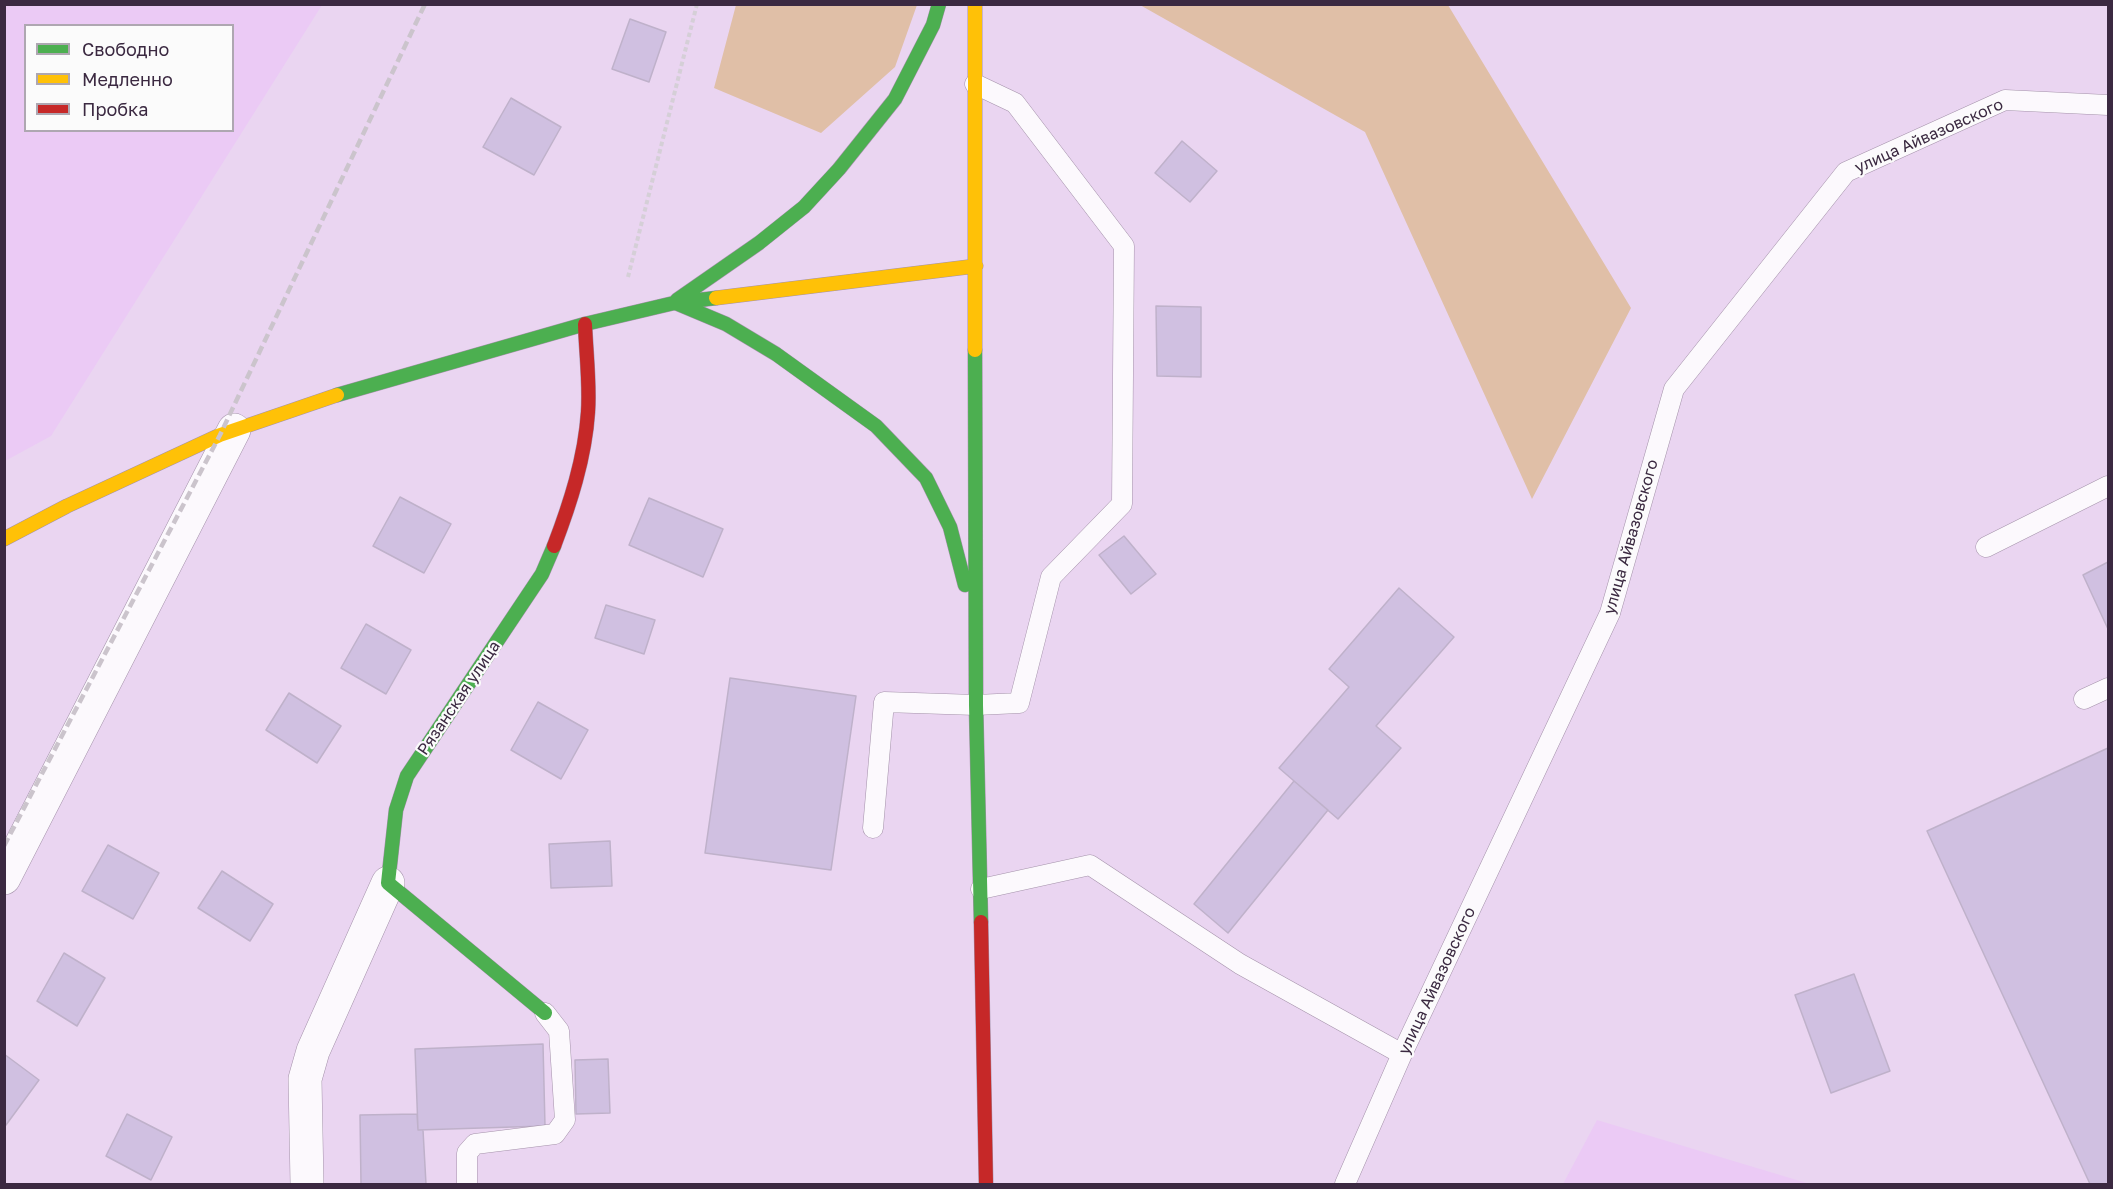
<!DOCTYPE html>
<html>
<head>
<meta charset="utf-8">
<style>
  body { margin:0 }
  #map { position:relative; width:2113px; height:1189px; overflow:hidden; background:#ead5f1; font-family:"Golos Text",sans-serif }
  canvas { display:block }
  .frame { position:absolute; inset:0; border:6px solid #3b2941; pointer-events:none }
  .legend { position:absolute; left:24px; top:24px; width:210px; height:108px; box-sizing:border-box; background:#fbfbfb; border:2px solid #aea7b1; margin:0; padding:8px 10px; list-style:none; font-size:18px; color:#3b2941 }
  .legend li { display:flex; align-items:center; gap:12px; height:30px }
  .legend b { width:30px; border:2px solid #aea7b1 }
</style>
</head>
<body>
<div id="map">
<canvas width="2113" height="1189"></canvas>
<div class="frame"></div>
<ul class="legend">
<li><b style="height:8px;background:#4caf50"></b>Свободно</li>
<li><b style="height:8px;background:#ffc107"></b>Медленно</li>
<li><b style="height:8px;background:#c62828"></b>Пробка</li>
</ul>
</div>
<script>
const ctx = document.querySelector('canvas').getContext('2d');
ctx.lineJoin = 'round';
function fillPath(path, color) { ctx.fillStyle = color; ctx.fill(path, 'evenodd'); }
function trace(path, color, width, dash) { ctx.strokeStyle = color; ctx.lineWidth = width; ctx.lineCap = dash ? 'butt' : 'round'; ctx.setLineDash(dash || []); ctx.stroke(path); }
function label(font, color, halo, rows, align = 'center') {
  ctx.font = font + ' "Golos Text",sans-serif'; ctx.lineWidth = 4.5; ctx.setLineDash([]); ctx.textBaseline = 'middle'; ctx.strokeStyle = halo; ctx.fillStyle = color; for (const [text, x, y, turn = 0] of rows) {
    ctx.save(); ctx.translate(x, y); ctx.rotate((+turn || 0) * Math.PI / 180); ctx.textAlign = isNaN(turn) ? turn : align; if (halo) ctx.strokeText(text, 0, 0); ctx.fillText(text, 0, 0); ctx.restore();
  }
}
const built = new Path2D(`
  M5,4L322,5L51,436L5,461ZM26,26H232V130H26Z
  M1597,1120L1810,1184H1563Z`);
const green = new Path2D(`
  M736,5H917L895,67L821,133L714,88Z
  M1140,5H1448L1631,308L1532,499L1365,132Z`);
const building = new Path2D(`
  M630,19L666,32L649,82L612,69Z
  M511,98L561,127L534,175L483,147Z
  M1182,141L1217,171L1190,202L1155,173Z
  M1156,306L1201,307V377L1157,376Z
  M400,497L451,524L424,573L373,546Z
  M649,498L723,529L703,577L629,545Z
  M1124,536L1156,574L1131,594L1099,555Z
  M2108,562V629L2083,575Z
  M1399,588L1454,637L1376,726L1401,748L1338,819L1279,768L1349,687L1329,669Z
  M606,605L655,620L644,654L595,638Z
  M366,624L411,650L386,694L341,668Z
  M730,678L856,696L831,870L705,853Z
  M289,693L341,726L317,763L266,730Z
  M538,702L588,730L561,779L511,750Z
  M2108,748V1184H2090L1927,831Z
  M1294,781L1328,810L1228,933L1194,904Z
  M610,841L612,886L551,888L549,844Z
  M108,845L159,873L133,919L82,891Z
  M222,871L273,904L250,941L198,908Z
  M64,953L105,978L77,1026L37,1001Z
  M1854,974L1890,1071L1831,1093L1795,995Z
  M543,1044L545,1126L418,1130L415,1049Z
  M4,1054L39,1080L6,1125L4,1124Z
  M608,1059L610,1113L576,1114L575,1060Z
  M127,1114L172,1137L151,1180L106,1156Z
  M417,1114L418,1130H423L426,1184H361L360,1115Z`);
const path = new Path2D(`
  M628,277L697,4`);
const lane = new Path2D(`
  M1986,547L2108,486
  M2084,699L2108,688
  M873,828L884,702L976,705L1019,703L1051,577L1122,504L1124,246L1015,103L975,84
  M981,889L1090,865L1240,964L1402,1054
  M467,1184V1153L475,1144L555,1134L565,1120L559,1031L545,1013
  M1345,1184L1402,1054L1610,613L1674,389L1846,172L2005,100L2108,105`);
const street = new Path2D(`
  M4,878L234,430
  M307,1184L305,1079L313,1051L388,883`);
const fast = new Path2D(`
  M677,300L759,243L804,207L839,169L895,99L933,25L939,4
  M676,303L726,324L776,354L876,426L926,478L950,527L965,585
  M975,350L976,705L981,922
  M337,395L585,324L674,303L716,298
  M545,1013L388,883L396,810L407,776L542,574L554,546`);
const slow = new Path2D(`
  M975,4V350
  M716,298L976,266
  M4,539L67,506L220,435L337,395`);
const jam = new Path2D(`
  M554,546C570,504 585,458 588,412C590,383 586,353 585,324
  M981,922L986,1184`);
const rail = new Path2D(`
  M4,846L220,435L425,4`);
const streetNames = [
  ["улица Айвазовского",1929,136,-24],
  ["улица Айвазовского",1631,537,-74],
  ["Рязанская улица",459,698,-56],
  ["улица Айвазовского",1437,981,-65]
];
fillPath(built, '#ebcaf5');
fillPath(green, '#e0bfa7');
fillPath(building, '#d0c0e1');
trace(building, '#bfb1ca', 1.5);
trace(lane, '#a492aa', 21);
trace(street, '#a492aa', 34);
trace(fast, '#a492aa', 15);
trace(slow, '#a492aa', 15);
trace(jam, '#a492aa', 15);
trace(path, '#d5cfd7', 4, [4.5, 3]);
trace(lane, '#fcf9fd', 20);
trace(street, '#fcf9fd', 33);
trace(fast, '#4caf50', 14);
trace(slow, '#ffc107', 14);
trace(jam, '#c62828', 14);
trace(rail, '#cbc4cc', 4.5, [9, 4.5]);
label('16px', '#3b2941', '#fbfbfb', streetNames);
</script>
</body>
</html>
